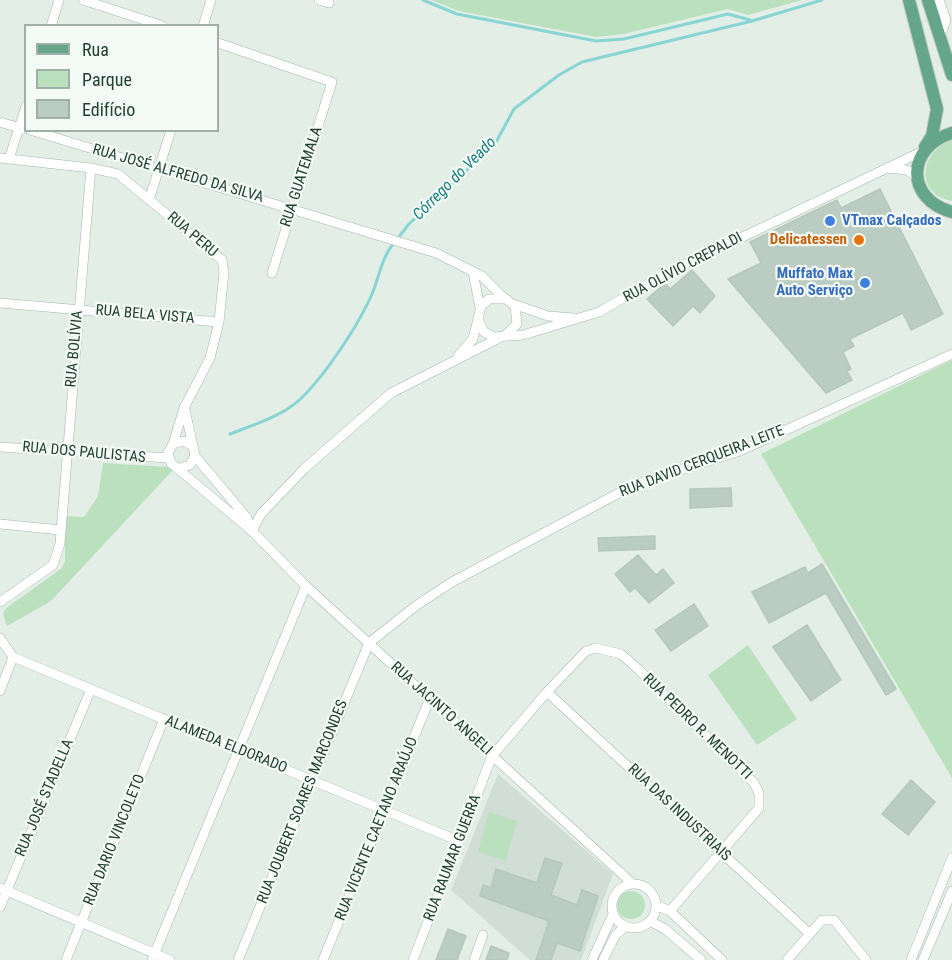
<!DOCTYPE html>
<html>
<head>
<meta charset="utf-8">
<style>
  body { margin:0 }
  #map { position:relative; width:952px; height:960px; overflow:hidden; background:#e3eee7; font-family:"Roboto Condensed",sans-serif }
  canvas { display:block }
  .legend { position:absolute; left:24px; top:24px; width:195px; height:108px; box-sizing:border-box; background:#f4faf6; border:2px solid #a0b0a8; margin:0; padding:8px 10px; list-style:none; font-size:18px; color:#224032 }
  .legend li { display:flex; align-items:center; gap:12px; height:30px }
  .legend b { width:30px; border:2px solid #a0b0a8 }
</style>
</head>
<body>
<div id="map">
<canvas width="952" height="960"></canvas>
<ul class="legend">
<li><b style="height:8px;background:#65a589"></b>Rua</li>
<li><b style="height:16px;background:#bbe0be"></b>Parque</li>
<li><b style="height:16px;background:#bbccc2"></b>Edifício</li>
</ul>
</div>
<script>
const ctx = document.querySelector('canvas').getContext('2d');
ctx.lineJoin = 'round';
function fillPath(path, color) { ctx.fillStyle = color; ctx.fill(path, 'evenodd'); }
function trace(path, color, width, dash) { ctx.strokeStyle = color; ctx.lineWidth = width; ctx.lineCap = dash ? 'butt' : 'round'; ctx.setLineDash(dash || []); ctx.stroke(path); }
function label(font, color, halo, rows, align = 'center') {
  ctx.font = font + ' "Roboto Condensed",sans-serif'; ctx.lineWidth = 4.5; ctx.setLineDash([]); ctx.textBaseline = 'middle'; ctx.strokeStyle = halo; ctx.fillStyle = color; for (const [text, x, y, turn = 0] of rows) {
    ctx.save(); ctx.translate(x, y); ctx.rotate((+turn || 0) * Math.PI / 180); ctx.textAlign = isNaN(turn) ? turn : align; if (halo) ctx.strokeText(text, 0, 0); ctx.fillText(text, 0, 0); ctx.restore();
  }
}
const built = new Path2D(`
  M498,774L613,874L581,960H530L451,890Z`);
const green = new Path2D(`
  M431,0H802L748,15L728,9L623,34L596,37L459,11Z
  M952,140V201C915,195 919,151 952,140Z
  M952,360V778L761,454Z
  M103,463L168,467L173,470L51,601L7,626L3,614L5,609L62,568L65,561V516L84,517L98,496Z
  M748,645L797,719L757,745L708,675Z
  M489,812L517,821L506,861L478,852Z
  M617 905a14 14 0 1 1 28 0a14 14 0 1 1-28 0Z`);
const stream = new Path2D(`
  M423,0L457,14L596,41L624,39L728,14L750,20
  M398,238L409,224L495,144L514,109L559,75L582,62L752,21L822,0
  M230,434C250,426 271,420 289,408C317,390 359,324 372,294C379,277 382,257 394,243`);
const building = new Path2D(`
  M880,189L943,314L911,330L903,313L850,339L854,346L843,352L851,369L847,371L852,380L826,393L728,279L761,263L750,242L837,200L841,208Z
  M692,270L715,296L700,313L693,306L673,326L647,299L665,283L670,289Z
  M731,488L732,506L690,508V489Z
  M655,536V549L599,551L598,538Z
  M638,555L656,575L663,569L674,583L649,603L635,588L630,592L615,574Z
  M822,564L896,689L886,695L826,593L769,623L752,592L805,567L808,573Z
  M694,604L708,626L671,651L655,630Z
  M807,625L841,680L811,701L773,647Z
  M911,780L935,802L908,835L882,814Z
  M545,858L562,863L551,895L577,905L582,890L598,896L580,951L557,943L551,960H536L549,921L480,896L483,885L491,888L496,869L537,883Z
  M448,929L466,936L457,960H436Z
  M491,946L509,953L507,960H486Z`);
const minor = new Path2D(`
  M83,0L163,26
  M319,0L329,3
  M939,0L946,20L940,37
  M51,26L59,0
  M203,26L211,0
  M218,43L332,82L272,273
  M0,122L23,129
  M30,130L436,253L482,276L504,298
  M0,158L91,168L118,174L222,260L224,272L219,322L210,358L184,408L173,444
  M9,159L26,106
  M886,168L907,170L917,177
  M149,200L171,130
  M473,272L480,308
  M0,303L219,322
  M513,304L548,316L574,318
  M505,336L517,324L515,306L506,299H489L481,306L478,319L484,332L494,337L523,335L599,312L669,272L923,151
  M458,356L473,339L478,319
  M185,410L193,446
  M0,447L168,458
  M195,456L247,518L251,529
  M180,468L190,465L195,456L193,446L184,441L173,444L168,453L171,463L252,531L306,586L633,884
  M0,524L61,530
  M252,531L261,514L305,468L391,393L499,338
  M0,602L53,565L60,544L91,168
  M0,638L13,657L459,841
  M0,691L13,657
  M547,692L810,934
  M612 906a22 22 0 1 1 44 0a22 22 0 1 1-44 0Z
  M0,888L170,960
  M656,905L670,911L722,960
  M0,907L91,689
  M650,921L665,929L701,960
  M66,960L164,719
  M152,960L306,586
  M238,960L369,643L417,605L452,582L634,485L740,451L952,354
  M323,960L430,698
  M413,960L492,756L547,692L586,651L596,648L621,654L639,670L754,783L759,793V808L670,911
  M474,960L483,935
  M592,960L613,914
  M603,960L615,936L625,926
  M787,960L822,920H834L866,960
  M911,960L952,858
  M923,960L952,891`);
const major = new Path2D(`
  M909,0L937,109L932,136L925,147
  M928,0L952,75
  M952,133C906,147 905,199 952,212`);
const markers = [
  [830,221,6,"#3f7fe0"],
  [859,240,6,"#e8710a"],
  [865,283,6,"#3f7fe0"]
];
const streetNames = [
  ["RUA JOSÉ ALFREDO DA SILVA",178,174,16],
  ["RUA GUATEMALA",302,177,-72],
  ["RUA PERU",192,235,40],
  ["RUA OLÍVIO CREPALDI",683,268,-28],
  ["RUA BELA VISTA",145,315,5],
  ["RUA BOLÍVIA",75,349,-85],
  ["RUA DOS PAULISTAS",84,453,5],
  ["RUA DAVID CERQUEIRA LEITE",702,462,-21],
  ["RUA JACINTO ANGELI",441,709,42],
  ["RUA PEDRO R. MENOTTI",697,727,44],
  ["ALAMEDA ELDORADO",226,745,22],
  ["RUA JOSÉ STADELLA",45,798,-67],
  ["RUA JOUBERT SOARES MARCONDES",303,802,-68],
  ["RUA DAS INDUSTRIAIS",679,813,43],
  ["RUA VICENTE CAETANO ARAÚJO",377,829,-68],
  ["RUA DARIO VINCOLETO",115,840,-68],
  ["RUA RAUMAR GUERRA",453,858,-69]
];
const shopNames = [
  ["VTmax Calçados",842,221],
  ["Muffato Max",853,274,"right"],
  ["Auto Serviço",853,291,"right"]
];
const foodNames = [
  ["Delicatessen",847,240]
];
const waterNames = [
  ["Córrego do Veado",455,179,-45]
];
fillPath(built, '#d1ded6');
fillPath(green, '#bbe0be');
trace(stream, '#89d5d3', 3);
fillPath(building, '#bbccc2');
trace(building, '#b5c8bd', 1.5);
trace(minor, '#a5b6ad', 10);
trace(major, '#c1cac6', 14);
trace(minor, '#fff', 9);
trace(major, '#65a589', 12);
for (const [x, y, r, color] of markers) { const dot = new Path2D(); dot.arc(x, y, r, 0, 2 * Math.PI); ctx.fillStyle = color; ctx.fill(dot); trace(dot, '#f4faf6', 2); }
label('15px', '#224032', '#f4faf6', streetNames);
label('bold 15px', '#366cbe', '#f4faf6', shopNames, 'left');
label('bold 15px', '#c56008', '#f4faf6', foodNames, 'right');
label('italic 16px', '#187f7e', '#f4faf6', waterNames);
</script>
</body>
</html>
